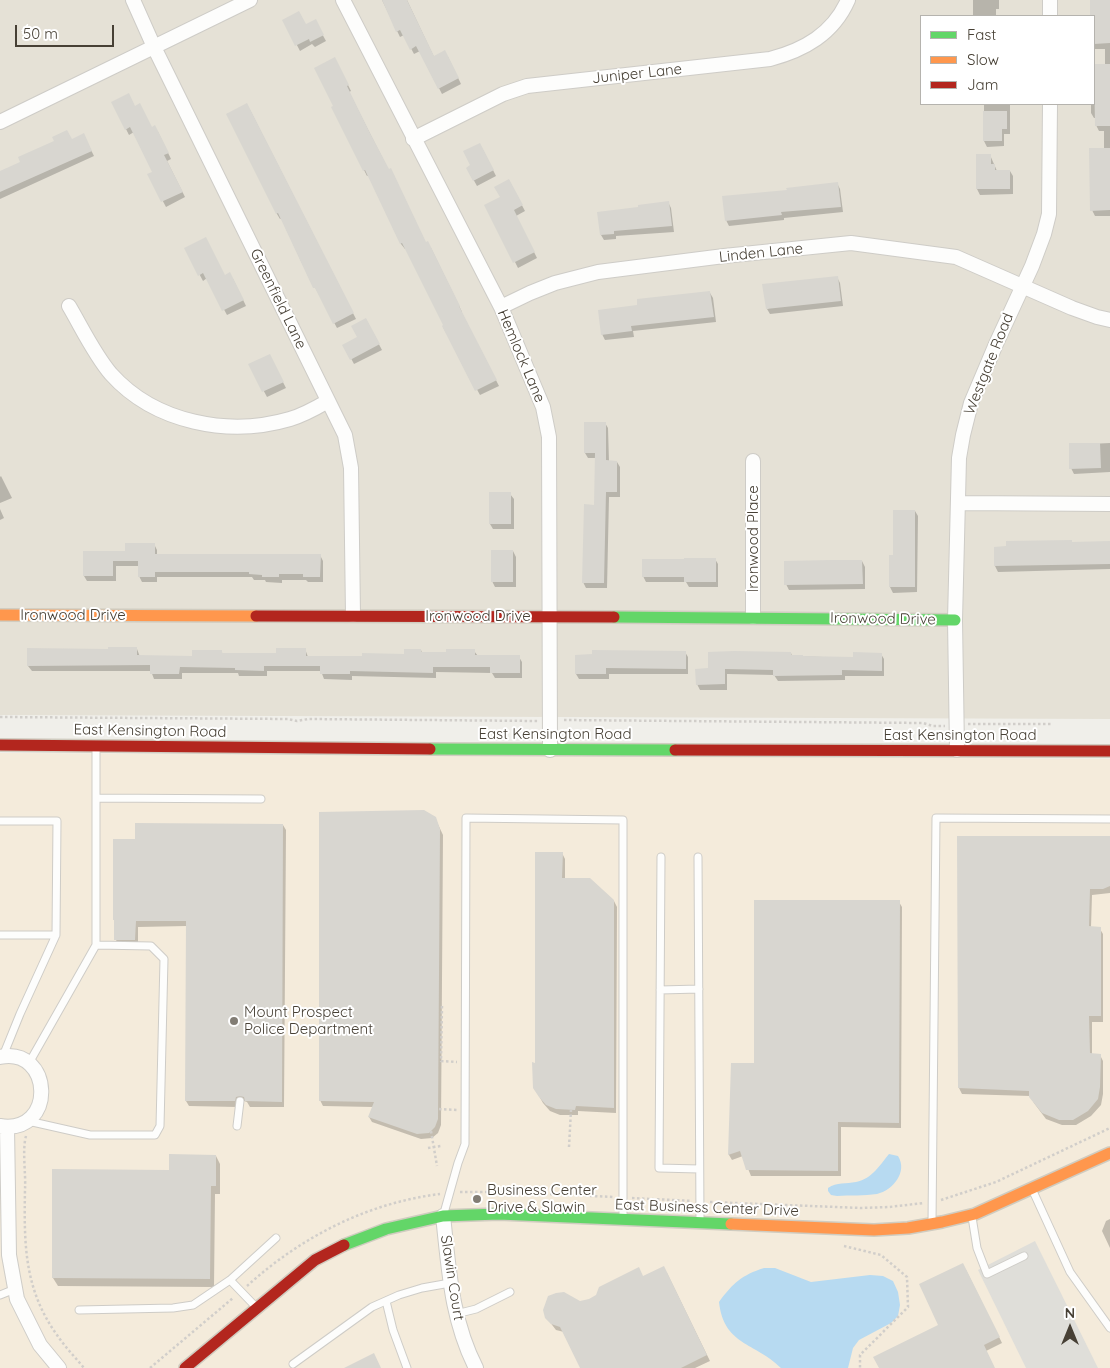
<!DOCTYPE html>
<html>
<head>
<meta charset="utf-8">
<style>
  body { margin:0 }
  #map { position:relative; width:1110px; height:1368px; overflow:hidden; background:#f0efea; font-family:Quicksand,sans-serif }
  canvas { display:block }
  .legend { position:absolute; left:920px; top:15px; width:175px; height:90px; box-sizing:border-box; background:#fff; border:1px solid #b5b3ae; margin:0; padding:6px 9px; list-style:none; font-size:15px; color:#474035 }
  .legend li { display:flex; align-items:center; gap:10px; height:25px }
  .legend b { width:25px; border:1px solid #b5b3ae }
  .north { position:absolute; left:1045px; top:1303px; width:50px; height:50px; -webkit-text-stroke:4px #fff; paint-order:stroke; rotate:0deg; font-size:14px; font-weight:700; line-height:20px; text-align:center; color:#474035 }
  .north::after { content:''; display:block; margin:auto; width:18px; height:22px; background:#474035; clip-path:polygon(50% 0,100% 100%,50% 72%,0 100%) }
  .scale { position:absolute; left:15px; top:25px; width:99px; height:22px; box-sizing:border-box; border:2px solid #474035; border-top:0; padding-left:6px; font-size:15px; line-height:18px; white-space:nowrap; color:#474035; -webkit-text-stroke:4px #fff; paint-order:stroke }
</style>
</head>
<body>
<div id="map">
<canvas width="1110" height="1368"></canvas>
<ul class="legend">
<li><b style="height:6px;background:#63d668"></b>Fast</li>
<li><b style="height:6px;background:#ff974d"></b>Slow</li>
<li><b style="height:6px;background:#b3261e"></b>Jam</li>
</ul>
<div class="north">N</div>
<div class="scale">50 m</div>
</div>
<script>
const ctx = document.querySelector('canvas').getContext('2d');
ctx.lineJoin = 'round';
function fillPath(path, color) { ctx.fillStyle = color; ctx.fill(path, 'evenodd'); }
function trace(path, color, width, dash) { ctx.strokeStyle = color; ctx.lineWidth = width; ctx.lineCap = dash ? 'butt' : 'round'; ctx.setLineDash(dash || []); ctx.stroke(path); }
function label(font, color, halo, rows, align = 'center') {
  ctx.font = font + ' Quicksand,sans-serif'; ctx.lineWidth = 4; ctx.setLineDash([]); ctx.textBaseline = 'middle'; ctx.strokeStyle = halo; ctx.fillStyle = color; for (const [text, x, y, turn = 0] of rows) {
    ctx.save(); ctx.translate(x, y); ctx.rotate((+turn || 0) * Math.PI / 180); ctx.textAlign = isNaN(turn) ? turn : align; if (halo) ctx.strokeText(text, 0, 0); ctx.fillText(text, 0, 0); ctx.restore();
  }
}
const residential = new Path2D(`
  M0,0H1110V719L0,715ZM921,16H1094V104H921Z`);
const commercial = new Path2D(`
  M0,753L1110,759V1368H0Z`);
const parking = new Path2D(`
  M1035,1241L1098,1368H1026L978,1270Z`);
const water = new Path2D(`
  M889,1154L898,1156C908,1172 893,1190 877,1194C864,1196 850,1195 837,1196L831,1195L828,1191V1188C837,1182 846,1184 856,1182C873,1178 879,1166 889,1154Z
  M764,1268H775L811,1282L870,1275L883,1276L893,1281L898,1292L900,1305L898,1316L891,1323L859,1340L853,1348L848,1368H781C755,1342 724,1346 719,1302C733,1283 742,1275 764,1268Z`);
const shadow = new Path2D(`
  M382,0H407L434,57H448L461,84L442,94L420,51L414,54L404,35L400,37Z
  M973,0H999V9H996V16H973Z
  M1091,0H1110V216H1095L1092,210L1104,149V131H1099L1096,125V118H1094L1091,113V104H1094V65H1105V49H1095L1094,47V16H1091Z
  M284,20L306,25L315,21L326,41L315,47L312,44L300,51Z
  M338,65L351,91L349,92L426,244L431,248L462,312H461L499,386L480,395L443,327L445,326L406,248L405,249L401,244L369,175L367,176L364,170L334,106Z
  M984,104H1010V134H1004V146L987,147L984,141Z
  M135,107L152,128L158,132L171,159L167,161L185,197L166,207L149,175L154,172L134,132L129,135L126,129Z
  M250,110L356,319L337,328L301,261L282,218L280,219L277,214L227,114Z
  M72,140H86L94,156L0,199V172Z
  M483,150L496,176L477,186L467,168L472,166Z
  M990,155L997,171H1010L1013,176V194L980,195L977,189Z
  M509,181L525,211L516,216L537,258L518,268L515,262L502,198Z
  M837,183L840,189L843,212L784,218V220L729,226L726,220L788,191Z
  M668,202L671,208L674,232L616,236V239L604,240L601,235L640,208Z
  M186,249L224,276L233,279L246,306L227,315L207,278L203,281Z
  M837,277L840,283L843,306L770,314L767,309Z
  M710,293L713,298L716,322L633,331L634,337L605,340L602,334L639,306Z
  M366,320L382,350L354,364L344,345L358,338Z
  M272,361L286,388L267,397L250,365Z
  M605,423L608,428L609,462H617L620,467V497H609L607,588H586L583,582L596,506V458H588L585,453Z
  M1110,443V472L1074,474L1071,468L1070,445Z
  M1,476L12,498L0,503V477Z
  M510,494L514,499V529H493L490,524Z
  M0,509L4,518L0,520Z
  M915,511L918,516L917,592L893,593L890,587V557L894,556Z
  M1110,543V569L998,572L995,566V548Z
  M154,544L157,550V555H320L323,561V582H308L306,580H282V583L266,582L265,580H254L252,577H157V582H142L139,576V566H116V581H87L84,576L126,552Z
  M513,551L516,557V587H495L492,581Z
  M715,559L718,564V587H689L686,582H646L643,576Z
  M862,561L865,567V589L789,590L786,584Z
  M29,649H137L140,657H193L221,651L223,654H278L305,649L308,657L363,658L405,655L421,650L422,653L474,651L478,656L519,657L522,662V678H495L492,673L436,672V678L352,676V680L324,679L321,671H267V676H239L238,673H182V679H154L151,671H32L28,666Z
  M685,652L688,657V674H609V679H579L576,674Z
  M791,653L792,656L854,658L881,654L884,659V676H845V680L778,681L774,675L727,674V690H700L697,684L709,670Z
  M435,818L443,835L441,1125L438,1133L432,1138L421,1139L372,1122L369,1117L373,1107L323,1106L320,1100Z
  M283,825L286,830L284,1107H250L247,1102L244,1101L239,1103L237,1107L189,1106L186,1101L187,926L138,927V946L119,945L116,940V923L114,920L136,840Z
  M958,837L1110,839V893L1092,895L1091,927L1100,929L1103,934V1022H1092V1055H1100L1103,1061V1094L1101,1105L1091,1116L1076,1125H1062L1046,1119L1034,1103L1030,1096L962,1094L959,1088Z
  M562,853L565,859V880L614,901L617,907L616,1113L578,1111V1115H560L550,1111L543,1103L534,1087L533,1064H536Z
  M899,902L902,907L901,1128L841,1127V1176H751L743,1156L732,1160L729,1155L732,1064H755Z
  M216,1156L220,1164V1194H215L214,1287L58,1286L53,1278L54,1170L170,1171Z
  M1110,1219V1248L1102,1231L1106,1221Z
  M966,1270L1002,1343L986,1351L994,1368H880L940,1326Z
  M667,1273L710,1361L695,1368H582L564,1332L556,1330L546,1317L580,1302L590,1301L643,1277Z`);
const building = new Path2D(`
  M382,0H407L434,56L445,50L459,78L438,89L416,46L410,50L400,30L396,32Z
  M1090,0H1110V43L1094,44V16H1090Z
  M299,11L306,24L316,19L324,35L310,42L309,39L295,46L282,20Z
  M335,57L349,85L347,86L370,133L389,169L391,168L426,242L428,241L460,306H459L497,380L475,391L442,326L443,325L402,243L400,244L365,170L363,171L331,107L333,106L314,68Z
  M1094,64H1110V126H1095Z
  M129,93L135,106L140,103L152,127L155,125L169,153L164,155L183,192L161,202L147,174L152,172L130,127L125,130L111,102Z
  M247,103L354,313L333,324L315,288H313L278,213L276,214L226,114Z
  M983,111H1007V129H1002V141H983Z
  M67,130L72,139L84,133L92,151L0,192V171L20,162L18,157L54,141L52,137Z
  M480,143L494,170L473,181L466,168L470,165L463,151Z
  M1089,148H1110V210L1090,211Z
  M976,154H991V164H995V170H1010V189H976Z
  M509,179L523,205L514,210L535,252L513,263L484,205L500,197L494,187Z
  M838,182L841,207L781,212L782,215L725,221L722,196L787,190L786,188Z
  M669,201L672,226L614,231V234L600,235L597,212L638,207V205Z
  M206,237L225,275L230,272L244,300L222,311L203,273L198,276L184,248Z
  M838,276L841,301L766,309L762,284Z
  M710,291L714,317L631,326L632,331L601,335L598,310L637,305V299Z
  M366,318L380,344L350,360L342,345L357,337L351,326Z
  M270,354L284,382L262,392L248,364Z
  M584,422H606V460L617,461V492H606L604,583H582L584,504L594,505L595,453H584Z
  M1069,443H1100L1101,468L1069,469Z
  M489,492H511V524H489Z
  M893,510H915V587H889V555H893Z
  M1072,540V542L1110,541V564L994,566V547L1006,546V541Z
  M125,543H155V554H321L320,577H303V574H279V577H262V575L249,574V572H155V577H138V561H113V576H83V551H125Z
  M491,550H513V582H491Z
  M684,558H716V582H684V577H642V559H684Z
  M831,560H862L863,584L784,585V561Z
  M108,647H137V655L192,656V650H222V653H276V648H306V656H362V653L404,654V649H421V652H446V649H475V655H520V673H490V667H433V673L350,671V674H320V666H264V671L235,670V668L180,667L179,674H150V665L27,666V648L108,649Z
  M592,650L686,651V669L606,668V674H575V655L592,654Z
  M734,651L791,652V655H803V656L853,657V652L882,653V671L842,670V675L773,676V670L725,669V684L696,685L695,669L708,668V652Z
  M424,810L436,817L440,829L438,1119L435,1127L429,1133L417,1134L368,1117L374,1102L319,1101V812Z
  M135,823L283,824L282,1102L245,1101L244,1097L240,1096L236,1097L235,1101H185L186,921H136L135,940H114V920H113V839H135Z
  M957,836H1110V886L1103,889H1090L1089,926L1101,927V1016H1089L1090,1053L1101,1054L1100,1087L1098,1099L1088,1111L1073,1120H1059L1042,1113L1029,1097V1091L958,1088Z
  M535,852H563L562,878H590L614,900V1108L576,1106L575,1110L556,1109L546,1105L539,1097L533,1088L532,1062L535,1063Z
  M754,900H900L899,1123L838,1122V1171L746,1170L740,1151L728,1155L731,1063H754Z
  M169,1154L216,1155V1186H211L210,1279L52,1278V1169L169,1170Z
  M963,1263L1000,1337L984,1345L995,1368H879L873,1357L938,1325L919,1284Z
  M664,1266L707,1355L681,1368H580L560,1327L551,1324L545,1318L543,1310L548,1296L556,1293L564,1292L580,1301L589,1299L596,1295L599,1287L639,1267L643,1276Z
  M374,1353L381,1368H344Z`);
const path = new Path2D(`
  M0,717L288,719L297,721L308,719L538,721
  M564,720L923,723L933,726H945
  M968,724H1051
  M442,1006L441,1061L457,1062
  M439,1109L457,1110
  M431,1131L437,1166
  M26,1136C22,1150 26,1174 25,1189C24,1244 24,1289 57,1335C65,1347 75,1357 84,1368
  M569,1147L571,1110
  M428,1148L441,1146
  M460,1192H503L614,1197
  M632,1198L692,1201
  M941,1200L996,1182L1110,1128
  M710,1202L861,1208L889,1207L924,1203
  M844,1246L881,1255L907,1277L908,1307L860,1355V1368
  M247,1286C301,1237 367,1203 440,1194
  M150,1368L233,1298`);
const lane = new Path2D(`
  M96,748V945
  M96,798L261,799
  M0,821H57L56,935L20,1014L3,1056
  M661,857L659,1168L699,1169
  M698,857L700,1220
  M0,935H56
  M660,990L699,989
  M28,1121L90,1135H155L160,1126L164,959L151,946L96,945L29,1063
  M237,1126L240,1101
  M1032,1189L1070,1272L1110,1328
  M444,1213L458,1163L465,1144L466,818L623,820V1217
  M972,1217L977,1248L987,1274L1024,1256
  M932,1223L936,818L1110,819
  M230,1280L256,1307
  M0,1295L15,1289
  M386,1301L393,1330L407,1368
  M79,1310L173,1308L193,1305L230,1280L276,1238
  M456,1314L476,1309L510,1292
  M293,1364L372,1307L399,1295L422,1288L450,1283`);
const street = new Path2D(`
  M133,0L154,47L345,435L351,468L353,615
  M343,0L501,307L543,407L549,437L550,750
  M1050,0V16
  M0,122L250,0
  M413,139L503,94L527,86L770,59C804,50 833,34 848,0
  M69,306C82,328 94,354 111,374C155,423 229,437 290,419C304,415 316,408 328,401
  M501,307L530,293L555,283L598,272L724,256L851,243L956,257L1072,308L1097,317L1110,320
  M753,461V617
  M959,503L1110,504
  M957,750L955,620L959,458L963,435L971,403L996,344L1032,266L1044,234L1049,214L1050,104
  M0,1057C53,1046 57,1135 0,1126
  M7,1127L9,1255L17,1299L40,1345L59,1368
  M443,1216C449,1269 451,1319 476,1368`);
const fast = new Path2D(`
  M614,617L955,620
  M430,749L675,750
  M344,1245L386,1229L443,1216L499,1214L731,1224`);
const slow = new Path2D(`
  M0,615L256,616
  M731,1224L874,1230L908,1228L942,1222L975,1214L1110,1153`);
const jam = new Path2D(`
  M256,616L614,617
  M0,745L430,749
  M675,750L1110,751
  M185,1368L315,1260L344,1245`);
const markers = [
  [234,1021,5,"#827d74"],
  [477,1199,5,"#827d74"]
];
const streetNames = [
  ["Juniper Lane",637,74,-6],
  ["Linden Lane",761,253,-6],
  ["Greenfield Lane",278,299,64],
  ["Hemlock Lane",521,356,67],
  ["Westgate Road",989,364,-68],
  ["Ironwood Place",753,539,-90],
  ["Ironwood Drive",73,615],
  ["Ironwood Drive",478,616],
  ["Ironwood Drive",883,619,1],
  ["East Kensington Road",150,731,1],
  ["East Kensington Road",555,734],
  ["East Kensington Road",960,735],
  ["East Business Center Drive",707,1208,2],
  ["Slawin Court",452,1278,81]
];
const poiNames = [
  ["Mount Prospect",244,1012],
  ["Police Department",244,1029],
  ["Business Center",487,1190],
  ["Drive & Slawin",487,1207]
];
fillPath(residential, '#e5e1d6');
fillPath(commercial, '#f4ebdb');
fillPath(parking, '#dfded9');
fillPath(water, '#b7daf1');
fillPath(shadow, '#0003');
fillPath(building, '#d8d6d0');
trace(lane, '#ceccc7', 9);
trace(street, '#ceccc7', 16);
trace(fast, '#d0ccc0', 14);
trace(slow, '#d0ccc0', 14);
trace(jam, '#d0ccc0', 14);
trace(path, '#d1ceca', 2.5, [2.5, 2.5]);
trace(lane, '#fdfdfc', 7);
trace(street, '#fdfdfc', 14);
trace(fast, '#63d668', 11);
trace(slow, '#ff974d', 11);
trace(jam, '#b3261e', 11);
for (const [x, y, r, color] of markers) { const dot = new Path2D(); dot.arc(x, y, r, 0, 2 * Math.PI); ctx.fillStyle = color; ctx.fill(dot); trace(dot, '#fff', 2); }
label('15px', '#474035', '#fff', streetNames);
label('15px', '#474035', '#fff', poiNames, 'left');
</script>
</body>
</html>
